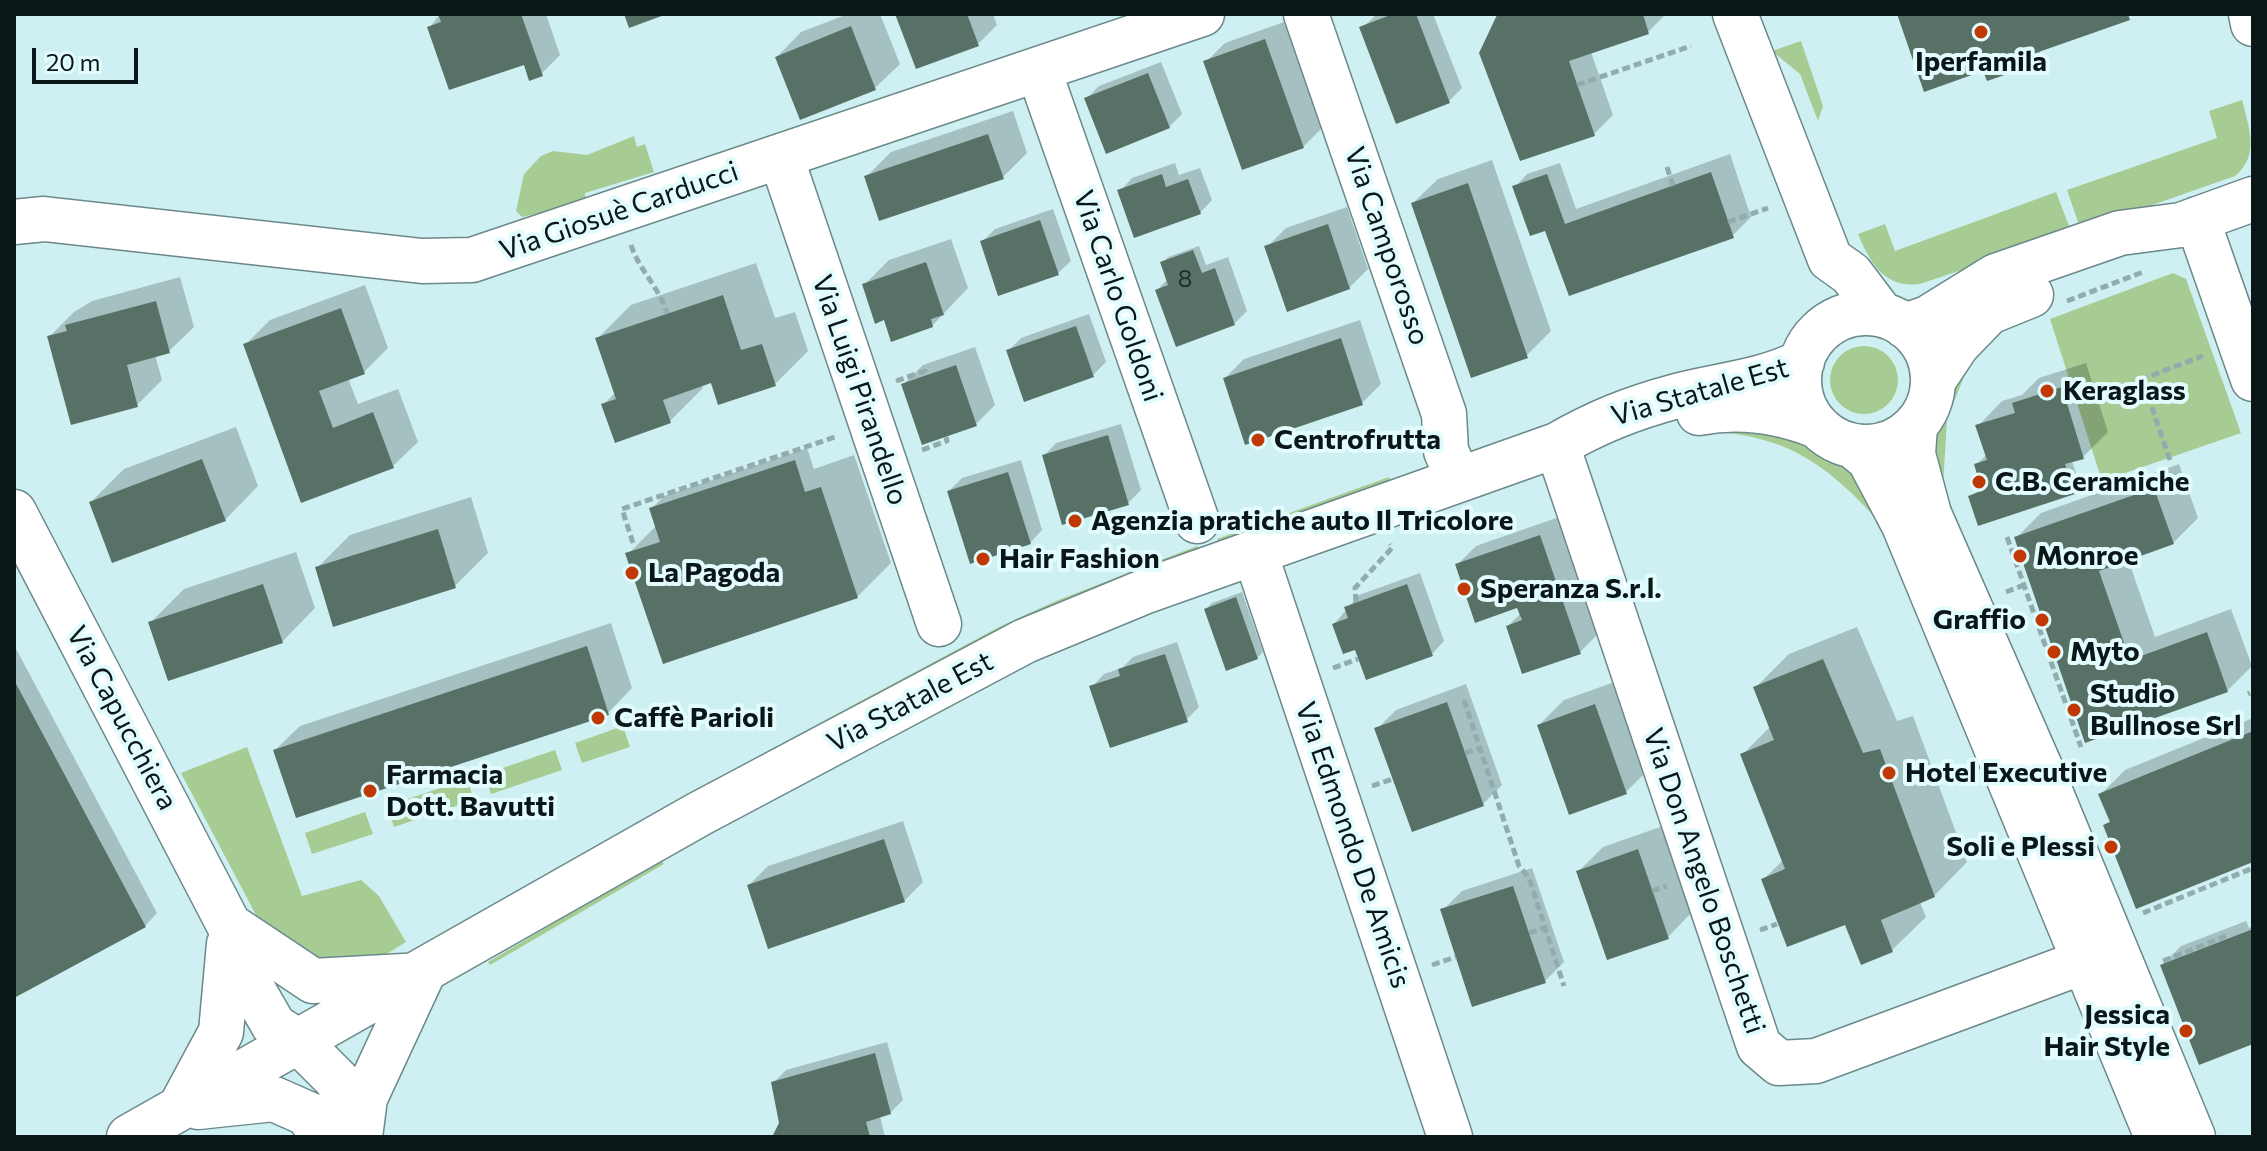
<!DOCTYPE html>
<html>
<head>
<meta charset="utf-8">
<style>
  body { margin:0 }
  #map { position:relative; width:2267px; height:1151px; overflow:hidden; background:#cff0f2; font-family:Commissioner,sans-serif }
  canvas { display:block }
  .frame { position:absolute; inset:0; border:16px solid #0a1617; pointer-events:none }
  .scale { position:absolute; left:32px; top:48px; width:106px; height:36px; box-sizing:border-box; border:4px solid #0a1617; border-top:0; padding-left:10px; font-size:24px; line-height:28px; white-space:nowrap; color:#0a1617; -webkit-text-stroke:6px #e2fcfd; paint-order:stroke }
</style>
</head>
<body>
<div id="map">
<canvas width="2267" height="1151"></canvas>
<div class="frame"></div>
<div class="scale">20 m</div>
</div>
<script>
const ctx = document.querySelector('canvas').getContext('2d');
ctx.lineJoin = 'round';
function fillPath(path, color) { ctx.fillStyle = color; ctx.fill(path, 'evenodd'); }
function trace(path, color, width, dash) { ctx.strokeStyle = color; ctx.lineWidth = width; ctx.lineCap = dash ? 'butt' : 'round'; ctx.setLineDash(dash || []); ctx.stroke(path); }
function label(font, color, halo, rows, align = 'center') {
  ctx.font = font + ' Commissioner,sans-serif'; ctx.lineWidth = 8; ctx.setLineDash([]); ctx.textBaseline = 'middle'; ctx.strokeStyle = halo; ctx.fillStyle = color; for (const [text, x, y, turn = 0] of rows) {
    ctx.save(); ctx.translate(x, y); ctx.rotate((+turn || 0) * Math.PI / 180); ctx.textAlign = isNaN(turn) ? turn : align; if (halo) ctx.strokeText(text, 0, 0); ctx.fillText(text, 0, 0); ctx.restore();
  }
}
const green = new Path2D(`
  M1801,41L1823,106L1818,121L1800,74L1772,51Z
  M2242,100C2249,127 2260,156 2235,176L2087,228L2078,222L2067,190L2217,138L2209,111Z
  M634,136L637,147L645,144L654,172L585,193L586,203L522,217L516,211L524,174L541,156L553,151L587,155Z
  M2056,192L2069,226L2065,235L1920,284C1884,288 1871,264 1858,234L1885,224L1895,251Z
  M2173,273L2186,279L2241,433L2102,481L2050,319Z
  M1830 380a34 34 0 1 1 68 0a34 34 0 1 1-68 0Z
  M1970,362L1947,419L1943,486L1931,439L1949,397L1953,376Z
  M1727,422L1810,443L1848,466L1879,515L1872,514C1829,468 1792,440 1727,433Z
  M1389,477L1390,481L1218,542L1217,539Z
  M1197,546L1199,549L1057,603L745,763L1001,626L1056,601Z
  M623,726L630,747L582,763L575,743Z
  M247,747L302,896L361,880L379,896L406,942L377,960L337,970L265,932L181,773Z
  M555,750L562,770L491,794L485,774Z
  M467,779L474,800L394,827L387,806Z
  M365,812L373,834L312,854L305,833Z
  M661,860L664,864L490,965L488,962Z`);
const shadow = new Path2D(`
  M440,14H546L560,55L541,74L525,62L430,27Z
  M848,14H880L900,64L875,88L777,57L801,32Z
  M898,14H993L997,25L978,44Z
  M1377,14H1433L1462,88L1449,101L1362,28Z
  M1500,14H1666L1648,32L1591,52L1613,115L1594,134Z
  M1899,14H2134L2039,50L2041,56L2036,62L1984,69Z
  M1284,22L1322,128L1303,147L1206,62L1225,43Z
  M1161,62L1182,114L1169,127L1086,99L1099,86Z
  M1013,111L1027,153L1003,177H866L891,152Z
  M1730,154L1751,217L1732,236L1546,228L1515,187L1527,174L1560,163L1576,209Z
  M1492,160L1551,331L1526,356L1413,203L1438,179Z
  M1175,163L1179,175L1200,168L1212,200L1200,213L1120,191L1132,178Z
  M1347,207L1368,269L1349,288L1267,247L1286,228Z
  M1053,209L1071,261L1058,273L982,242L995,229Z
  M951,239L968,288L932,326L885,318L864,285L889,260Z
  M1199,246L1206,265L1228,257L1247,311L1234,324L1157,290L1168,279L1162,263L1168,257Z
  M756,263L775,318L795,312L808,351L775,384L712,381L702,384L703,388L670,421L604,404L616,392L598,338L631,305Z
  M180,277L194,327L169,351L155,355L162,380L137,405L50,336L74,312L92,301Z
  M365,285L388,348L364,372L348,378L358,404L398,389L418,442L393,466L303,500L245,345L270,320Z
  M1089,314L1106,362L1093,375L1009,350L1021,338Z
  M1360,320L1381,384L1362,403L1225,378L1244,359Z
  M975,347L995,405L976,424L904,384L923,365Z
  M2086,363L2108,432L2083,457L2072,461L2080,486L2074,492L1970,496L1983,488L1976,465L1987,454L1978,426L2002,401L2022,395L2039,378Z
  M1121,424L1141,490L1128,503L1044,456L1056,443Z
  M236,427L258,486L225,520L91,502L124,469Z
  M807,448L814,469L854,455L891,563L857,597L628,554L657,525L651,509L664,496Z
  M1021,460L1042,530L1030,543L949,491L962,478Z
  M2179,464L2198,518L2173,543L2128,559L2155,637L2231,609L2252,666L2227,691L2087,740L2016,538L2041,513Z
  M471,497L488,553L455,586L317,568L350,535Z
  M1559,517L1599,633L1580,652L1508,626L1521,613L1519,606L1457,565L1476,546Z
  M296,552L315,608L282,642L151,622L184,589Z
  M1420,573L1444,641L1432,654L1357,647L1334,624L1359,595Z
  M1242,592L1263,652L1257,658L1206,609L1212,603Z
  M611,623L632,688L608,713L275,750L300,726Z
  M1857,627L1897,721L1913,716L1967,862L1934,896L1920,902L1926,917L1892,950L1862,962L1846,923L1763,880L1783,860L1742,755L1771,726L1756,687L1789,654Z
  M1177,642L1199,707L1186,720L1092,687L1104,674L1122,668L1133,657Z
  M14,645L157,913L145,926L14,996Z
  M1620,680L1651,767L1626,792L1539,725L1564,700Z
  M1466,684L1502,785L1483,804L1377,729L1396,710Z
  M2253,718V860L2105,825L2111,820L2101,794L2125,770Z
  M903,821L923,882L904,901L749,885L768,866Z
  M1663,826L1692,912L1668,937L1579,871L1603,847Z
  M1532,868L1564,962L1545,981L1443,910L1462,891Z
  M2246,921L2249,928L2253,926V1042L2162,965L2181,946Z
  M887,1042L903,1100L890,1113L880,1116L885,1137H774L781,1123L773,1083L786,1070Z`);
const building = new Path2D(`
  M438,14H521L543,76L529,81L524,65L449,90L427,27L441,22Z
  M624,14H667L629,28Z
  M895,14H967L979,46L916,69Z
  M1393,14H1416L1450,103L1396,124L1359,27Z
  M1643,14L1649,34L1569,61L1595,136L1520,161L1479,53L1497,15Z
  M1897,14H2128L2130,20L2033,54L2037,64L1987,81L1983,71L1924,92Z
  M851,26L876,90L800,120L775,57Z
  M1265,39L1304,148L1242,170L1203,61Z
  M1148,73L1170,128L1106,154L1084,98Z
  M988,134L1004,179L879,221L864,176Z
  M1711,172L1734,238L1569,296L1545,231L1530,236L1512,186L1547,174L1565,224Z
  M1162,174L1166,187L1188,179L1201,214L1134,238L1117,190Z
  M1468,183L1528,358L1471,378L1411,203Z
  M1040,220L1059,275L998,296L980,241Z
  M1328,224L1350,289L1287,312L1264,246Z
  M1193,250L1202,273L1215,268L1235,325L1176,347L1155,290L1168,285L1160,262Z
  M926,262L944,315L931,319L933,327L891,342L884,320L875,324L862,284Z
  M723,295L741,350L762,344L776,386L718,405L711,383L663,400L671,423L615,443L601,404L616,399L595,338Z
  M156,301L170,353L127,365L138,407L71,425L47,336L67,331L65,325Z
  M341,308L365,374L319,391L333,428L373,412L394,468L301,503L243,344Z
  M1076,326L1094,377L1024,402L1006,350Z
  M1341,338L1363,405L1245,445L1223,378Z
  M956,365L977,426L922,445L901,384Z
  M2062,387L2084,459L2065,464L2075,494L1978,526L1968,496L1982,491L1974,464L1987,460L1975,425L2015,413L2012,403Z
  M1108,435L1129,505L1062,525L1042,455Z
  M202,459L226,521L112,563L89,502Z
  M795,460L805,492L821,487L858,598L663,664L625,553L660,542L649,508Z
  M1008,472L1031,544L970,564L947,491Z
  M2154,488L2174,544L2099,571L2130,660L2207,632L2228,692L2085,743L2014,537Z
  M438,529L456,588L333,627L315,567Z
  M1540,535L1581,654L1522,674L1506,626L1522,620L1517,608L1475,623L1455,564Z
  M263,584L283,643L168,681L148,622Z
  M1407,584L1433,656L1366,680L1355,650L1343,654L1332,624L1348,618L1344,607Z
  M1236,597L1258,659L1226,671L1204,609Z
  M587,646L609,715L296,818L273,750Z
  M1165,654L1188,722L1110,748L1089,686L1120,676L1118,669Z
  M1823,659L1863,753L1880,749L1935,897L1881,920L1893,952L1861,965L1845,925L1787,947L1761,879L1785,869L1740,754L1774,740L1753,687Z
  M14,680L146,927L14,998Z
  M1447,702L1484,806L1412,832L1374,728Z
  M1595,704L1627,794L1569,815L1537,725Z
  M2253,731V862L2136,909L2103,825L2110,822L2098,794Z
  M884,839L905,902L768,949L747,885Z
  M1638,849L1669,939L1607,960L1576,871Z
  M1513,886L1546,983L1472,1007L1440,909Z
  M2253,929V1044L2199,1065L2160,965Z
  M875,1053L891,1114L866,1122L870,1137H772L779,1123L771,1082Z`);
const path = new Path2D(`
  M1577,85L1691,46
  M1667,167L1673,186
  M1728,222L1768,208
  M631,245C639,270 659,287 667,313
  M2067,301L2143,272
  M896,381L925,371L926,376
  M922,450L947,441L946,437
  M2170,460L2142,379L2203,356
  M2007,537L2081,747
  M633,543L622,509L835,437
  M2006,592L2024,585
  M1356,602L1355,588L1392,548L1390,544
  M1333,668L1358,659
  M2248,694L2250,693
  M1464,700L1519,866L1529,878L1564,986
  M1465,753L1480,748
  M1372,786L1393,779
  M1652,891L1667,886
  M2143,913L2253,868
  M1760,930L1777,924
  M1529,933L1545,928
  M2163,961L2226,936
  M1432,965L1456,957`);
const minor = new Path2D(`
  M1306,14L1444,414L1446,451L1459,480
  M1735,14L1830,259L1851,274L1882,315
  M2251,14L2253,24
  M1039,71L1197,521
  M781,157L939,624
  M2197,219L2253,379
  M14,222L44,219L422,261L472,260L1202,14
  M1799 380a67 67 0 1 1 134 0a67 67 0 1 1-134 0Z
  M1905,326L1928,318L1996,276L2120,233L2181,225L2253,199
  M1933,381L1957,345L1989,312L2031,295
  M1699,413C1740,405 1779,411 1817,426
  M1915,426L1913,454L1929,514L2040,767L2193,1137
  M1557,445L1759,1046L1779,1063L1816,1061L2115,950
  M1853,446L1869,459L1904,525L2157,1137
  M14,512L229,925L313,981L422,975L365,1098L360,1137
  M1255,553L1450,1137
  M229,948L274,1026L300,1043L338,1081L357,1137
  M198,1107L274,1099L308,1114L322,1137
  M180,1108L221,1032L229,944
  M129,1137L699,814L1025,641L1146,591L1557,445C1597,422 1632,408 1677,396C1719,385 1762,382 1802,362`);
const markers = [
  [1981,32,8,"#c03803"],
  [2047,391,8,"#c03803"],
  [1258,440,8,"#c03803"],
  [1979,482,8,"#c03803"],
  [1075,521,8,"#c03803"],
  [2020,556,8,"#c03803"],
  [983,559,8,"#c03803"],
  [632,573,8,"#c03803"],
  [1464,589,8,"#c03803"],
  [2042,620,8,"#c03803"],
  [2054,652,8,"#c03803"],
  [2074,710,8,"#c03803"],
  [598,718,8,"#c03803"],
  [1889,773,8,"#c03803"],
  [370,791,8,"#c03803"],
  [2111,847,8,"#c03803"],
  [2186,1031,8,"#c03803"]
];
const numberNames = [
  ["8",1185,279]
];
const poiNames = [
  ["Iperfamila",1981,62,"center"],
  ["Keraglass",2063,391],
  ["Centrofrutta",1274,440],
  ["C.B. Ceramiche",1995,482],
  ["Agenzia pratiche auto Il Tricolore",1091,521],
  ["Monroe",2036,556],
  ["Hair Fashion",999,559],
  ["La Pagoda",648,573],
  ["Speranza S.r.l.",1480,589],
  ["Graffio",2026,620,"right"],
  ["Myto",2070,652],
  ["Studio",2090,694],
  ["Bullnose Srl",2090,726],
  ["Caffè Parioli",614,718],
  ["Hotel Executive",1905,773],
  ["Farmacia",386,775],
  ["Dott. Bavutti",386,807],
  ["Soli e Plessi",2095,847,"right"],
  ["Jessica",2170,1015,"right"],
  ["Hair Style",2170,1047,"right"]
];
const streetNames = [
  ["Via Giosuè Carducci",619,211,-19],
  ["Via Camporosso",1387,246,71],
  ["Via Carlo Goldoni",1118,296,71],
  ["Via Luigi Pirandello",860,390,71],
  ["Via Statale Est",1700,392,-16],
  ["Via Statale Est",910,702,-28],
  ["Via Capucchiera",122,718,62],
  ["Via Edmondo De Amicis",1353,845,71],
  ["Via Don Angelo Boschetti",1704,881,71]
];
fillPath(green, '#a6cc93');
fillPath(shadow, '#0003');
fillPath(building, '#577166');
trace(minor, '#6b898b', 47);
trace(path, '#92acae', 5, [8, 4]);
trace(minor, '#fff', 44);
for (const [x, y, r, color] of markers) { const dot = new Path2D(); dot.arc(x, y, r, 0, 2 * Math.PI); ctx.fillStyle = color; ctx.fill(dot); trace(dot, '#e2fcfd', 3); }
label('24px', '#1d2d2b', null, numberNames);
label('bold 28px', '#0a1617', '#e2fcfd', poiNames, 'left');
label('28px', '#0a1617', '#e2fcfd', streetNames);
</script>
</body>
</html>
